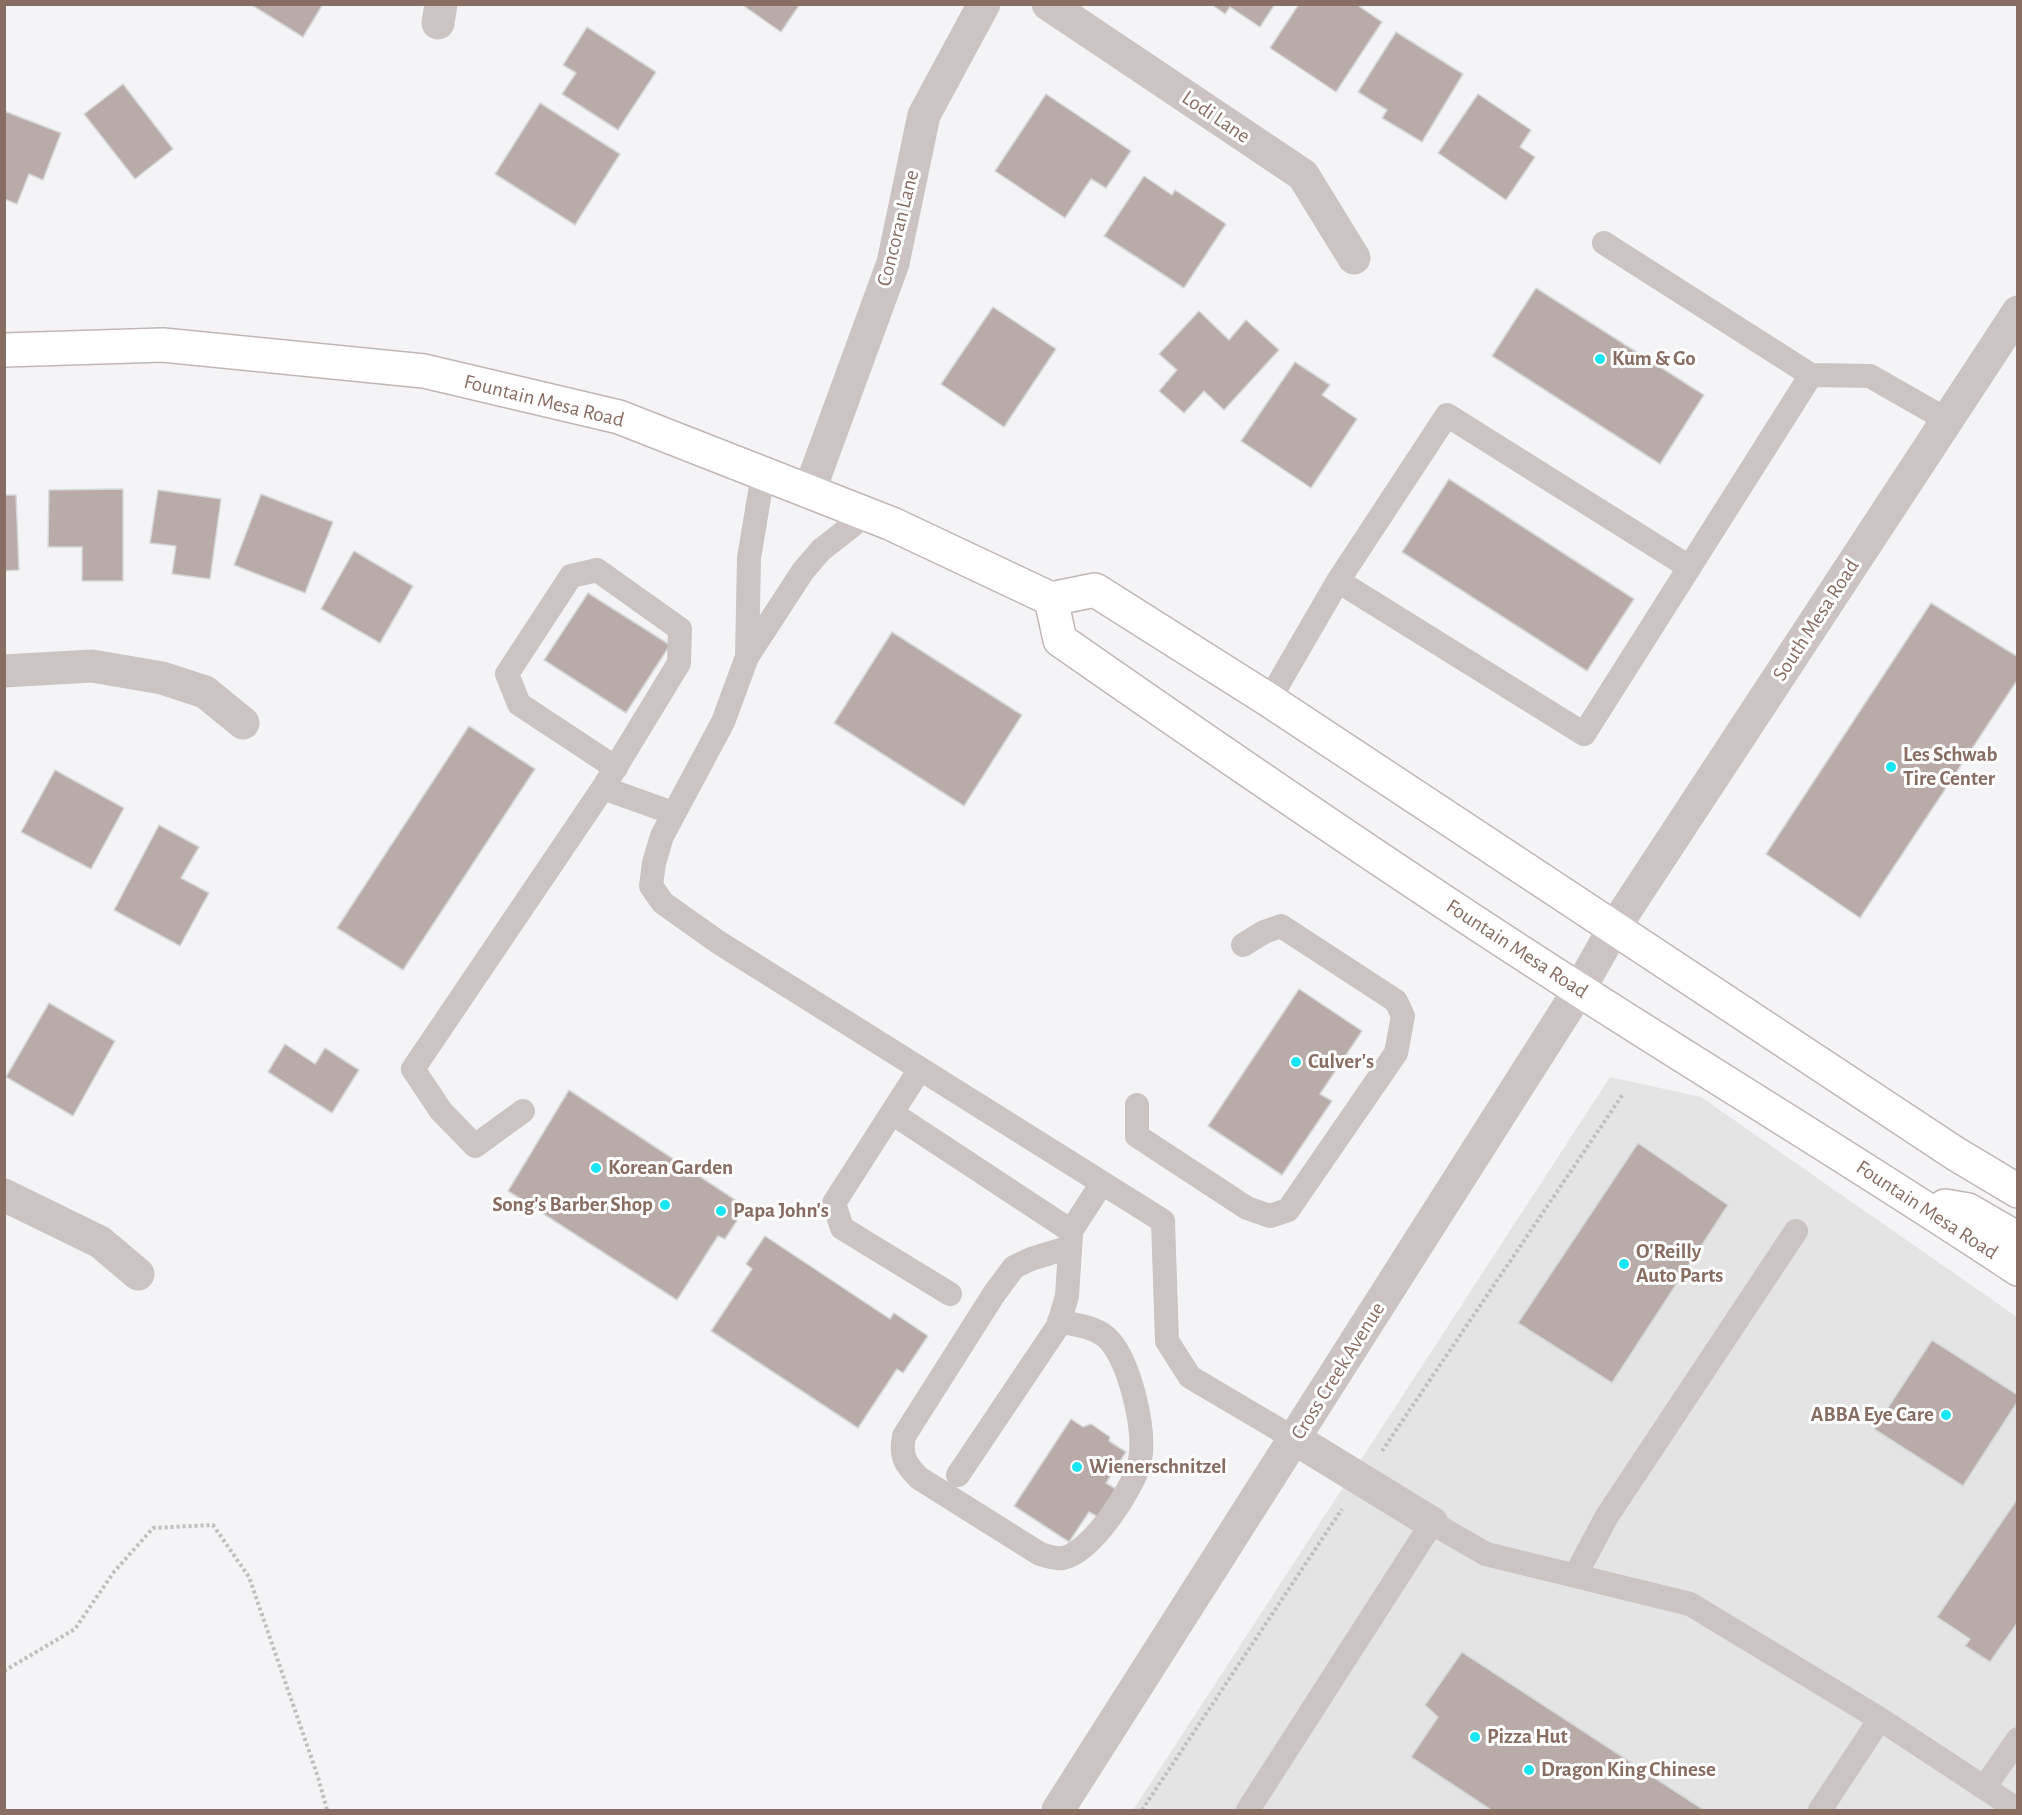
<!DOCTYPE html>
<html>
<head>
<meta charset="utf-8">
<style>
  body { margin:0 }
  #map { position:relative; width:2022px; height:1815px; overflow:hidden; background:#f4f4f7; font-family:"Alegreya Sans",sans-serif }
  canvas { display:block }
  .frame { position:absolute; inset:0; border:6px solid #886d63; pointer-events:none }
</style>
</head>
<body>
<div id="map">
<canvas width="2022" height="1815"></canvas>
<div class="frame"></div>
</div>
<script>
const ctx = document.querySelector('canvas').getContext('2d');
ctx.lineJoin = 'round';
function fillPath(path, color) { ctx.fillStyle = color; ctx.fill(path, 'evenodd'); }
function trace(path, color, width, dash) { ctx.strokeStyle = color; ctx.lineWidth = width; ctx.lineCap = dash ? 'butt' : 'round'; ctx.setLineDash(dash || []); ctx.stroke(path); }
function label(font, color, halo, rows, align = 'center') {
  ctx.font = font + ' "Alegreya Sans",sans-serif'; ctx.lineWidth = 6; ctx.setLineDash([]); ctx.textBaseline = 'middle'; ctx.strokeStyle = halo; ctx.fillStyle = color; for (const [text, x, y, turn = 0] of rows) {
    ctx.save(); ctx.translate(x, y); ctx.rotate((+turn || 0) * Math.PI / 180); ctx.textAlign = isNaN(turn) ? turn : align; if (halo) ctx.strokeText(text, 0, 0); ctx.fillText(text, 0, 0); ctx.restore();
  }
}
const built = new Path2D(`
  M1610,1077L1701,1097L2017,1317V1810H1133Z`);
const building = new Path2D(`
  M250,4H323L303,37Z
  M741,4H800L781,32Z
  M1211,4H1275L1260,27L1230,7L1225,14Z
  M1299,4H1356L1382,22L1336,92L1270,48Z
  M587,27L656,72L618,130L562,94L576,73L563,65Z
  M1396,32L1463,74L1422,142L1382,118L1387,110L1358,92Z
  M123,84L173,149L135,179L84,114Z
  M1046,94L1131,151L1106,188L1091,179L1065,218L995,171Z
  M1478,94L1531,130L1520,147L1535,157L1506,200L1438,153Z
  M540,103L620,154L575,225L495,174Z
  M4,111L61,133L43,180L29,174L17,204L4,199Z
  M1144,176L1172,195L1175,190L1226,224L1184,288L1104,236Z
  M1536,288L1704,395L1660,464L1492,356Z
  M993,307L1056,349L1004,427L941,384Z
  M1199,311L1229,340L1246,320L1279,350L1224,410L1204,391L1184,413L1159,391L1177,370L1159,354Z
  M1295,362L1330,385L1322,395L1357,419L1311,488L1241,441Z
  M1449,479L1634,599L1587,671L1402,552Z
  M123,489V581H82V547H48L49,490Z
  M158,490L221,499L210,579L172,574L176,546L150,543Z
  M261,494L333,522L305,593L234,565Z
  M4,495H16L19,570L4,571Z
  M354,551L413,586L380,643L321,609Z
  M588,593L670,645L626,713L544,660Z
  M1931,603L2018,657V679L1860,918L1766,854Z
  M892,632L1022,715L964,806L834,723Z
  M469,726L535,769L403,970L337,928Z
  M55,770L124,808L91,869L21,832Z
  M159,825L199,847L181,878L209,893L180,946L114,910Z
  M1299,989L1362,1031L1320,1094L1332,1101L1282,1175L1208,1126Z
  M49,1003L115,1041L73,1116L6,1077Z
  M285,1044L315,1064L325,1048L359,1070L332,1113L268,1072Z
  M569,1090L746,1207L725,1239L718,1236L677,1300L508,1191Z
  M1638,1143L1728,1205L1612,1383L1518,1323Z
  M765,1236L890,1319L894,1313L928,1336L903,1373L897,1369L858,1428L711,1331L752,1269L746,1264Z
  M1932,1340L2018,1395V1401L1963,1486L1874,1429Z
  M1071,1419L1083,1427L1091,1424L1110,1437L1109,1441L1126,1452L1106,1483L1116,1489L1098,1517L1089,1512L1069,1542L1014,1506Z
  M2018,1498V1622L1990,1662L1965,1646L1970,1639L1937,1617Z
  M1462,1652L1704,1810H1491L1411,1757L1438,1717L1425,1705Z`);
const path = new Path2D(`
  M1382,1451L1623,1094
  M4,1671L75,1629L113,1573L153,1528L213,1525L249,1577L318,1777L327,1810
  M1142,1810L1342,1509`);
const service = new Path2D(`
  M1604,243L1811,375
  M867,514L821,550L803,571L747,657L723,722L662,836L654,863L651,886L663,903L718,942L1163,1221L1167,1341L1190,1377L1295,1439
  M1338,581L1447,415L1689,567
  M747,657L749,558L763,474
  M1269,700L1338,581L1584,734L1811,375L1870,376L1947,420
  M603,788L679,663L680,629L597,570L571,576L507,674L519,704L616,768
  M920,1069L834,1203L842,1228L950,1294
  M1137,1105V1136L1247,1208L1270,1216L1288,1210L1396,1053L1403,1016L1396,1001L1281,926L1264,932L1243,945
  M523,1111L475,1146L441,1111L413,1069L603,788L673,813
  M892,1113L1071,1231L1102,1183
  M1059,1321C1076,1325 1098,1327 1110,1341C1130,1364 1146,1430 1140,1460C1135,1487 1091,1553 1063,1558C1056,1559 1047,1556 1040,1554L919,1478C905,1464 900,1456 904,1436L994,1294L1014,1267L1031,1259L1070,1247
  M958,1475L1058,1326L1067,1296L1071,1234
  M1575,1576L1607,1516L1796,1231
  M1984,1788L2018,1739
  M1248,1810L1432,1523L1486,1554L1690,1604L1880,1719L2018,1810
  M1820,1810L1880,1719`);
const minor = new Path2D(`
  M1048,4L1303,175L1354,258
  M438,23L441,4
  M809,492L893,263L924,115L984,4
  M4,671L92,666L162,678L205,692L243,723
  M4,1195L100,1242L138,1274
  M1295,1439L1432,1523`);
const tertiary = new Path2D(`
  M1058,1810L1579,990L1614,928L2018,312`);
const secondary = new Path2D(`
  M4,350L163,345L424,371L619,417L892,524L1051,599L1095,590L1269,700L1956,1154L2018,1191
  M1051,599L1060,640C1232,760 1404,878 1581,991C1726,1084 1874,1173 2018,1269
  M1945,1206L1968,1210L2018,1239`);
const markers = [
  [1600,359,6,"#18e6f4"],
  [1891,767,6,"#18e6f4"],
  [1296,1062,6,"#18e6f4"],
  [596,1168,6,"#18e6f4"],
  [665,1205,6,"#18e6f4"],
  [721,1211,6,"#18e6f4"],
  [1624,1264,6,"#18e6f4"],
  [1946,1415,6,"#18e6f4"],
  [1077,1467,6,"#18e6f4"],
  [1475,1737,6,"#18e6f4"],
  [1529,1770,6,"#18e6f4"]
];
const streetNames = [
  ["Lodi Lane",1216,117,34],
  ["Concoran Lane",898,228,-76],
  ["Fountain Mesa Road",544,401,14],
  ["South Mesa Road",1816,620,-57],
  ["Fountain Mesa Road",1517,949,33],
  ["Fountain Mesa Road",1927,1210,33],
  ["Cross Creek Avenue",1338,1371,-58]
];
const poiNames = [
  ["Kum & Go",1612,359],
  ["Les Schwab",1903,755],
  ["Tire Center",1903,779],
  ["Culver's",1308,1062],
  ["Korean Garden",608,1168],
  ["Song's Barber Shop",653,1205,"right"],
  ["Papa John's",733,1211],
  ["O'Reilly",1636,1252],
  ["Auto Parts",1636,1276],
  ["ABBA Eye Care",1934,1415,"right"],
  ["Wienerschnitzel",1089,1467],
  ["Pizza Hut",1487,1737],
  ["Dragon King Chinese",1541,1770]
];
fillPath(built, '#e5e4e5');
fillPath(building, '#b9aca8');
trace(building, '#d6d7d9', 1.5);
trace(secondary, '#c0b7b4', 36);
trace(path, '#c2bebc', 4, [3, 3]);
trace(service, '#cbc4c2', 24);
trace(minor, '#cbc4c2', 33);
trace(tertiary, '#cbc4c2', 33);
trace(secondary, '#fff', 33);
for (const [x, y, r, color] of markers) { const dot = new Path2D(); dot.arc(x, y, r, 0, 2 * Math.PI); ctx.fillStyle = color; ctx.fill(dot); trace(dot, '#fff', 2); }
label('21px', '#886d63', '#fff', streetNames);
label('bold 21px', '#886d63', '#fff', poiNames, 'left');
</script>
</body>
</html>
